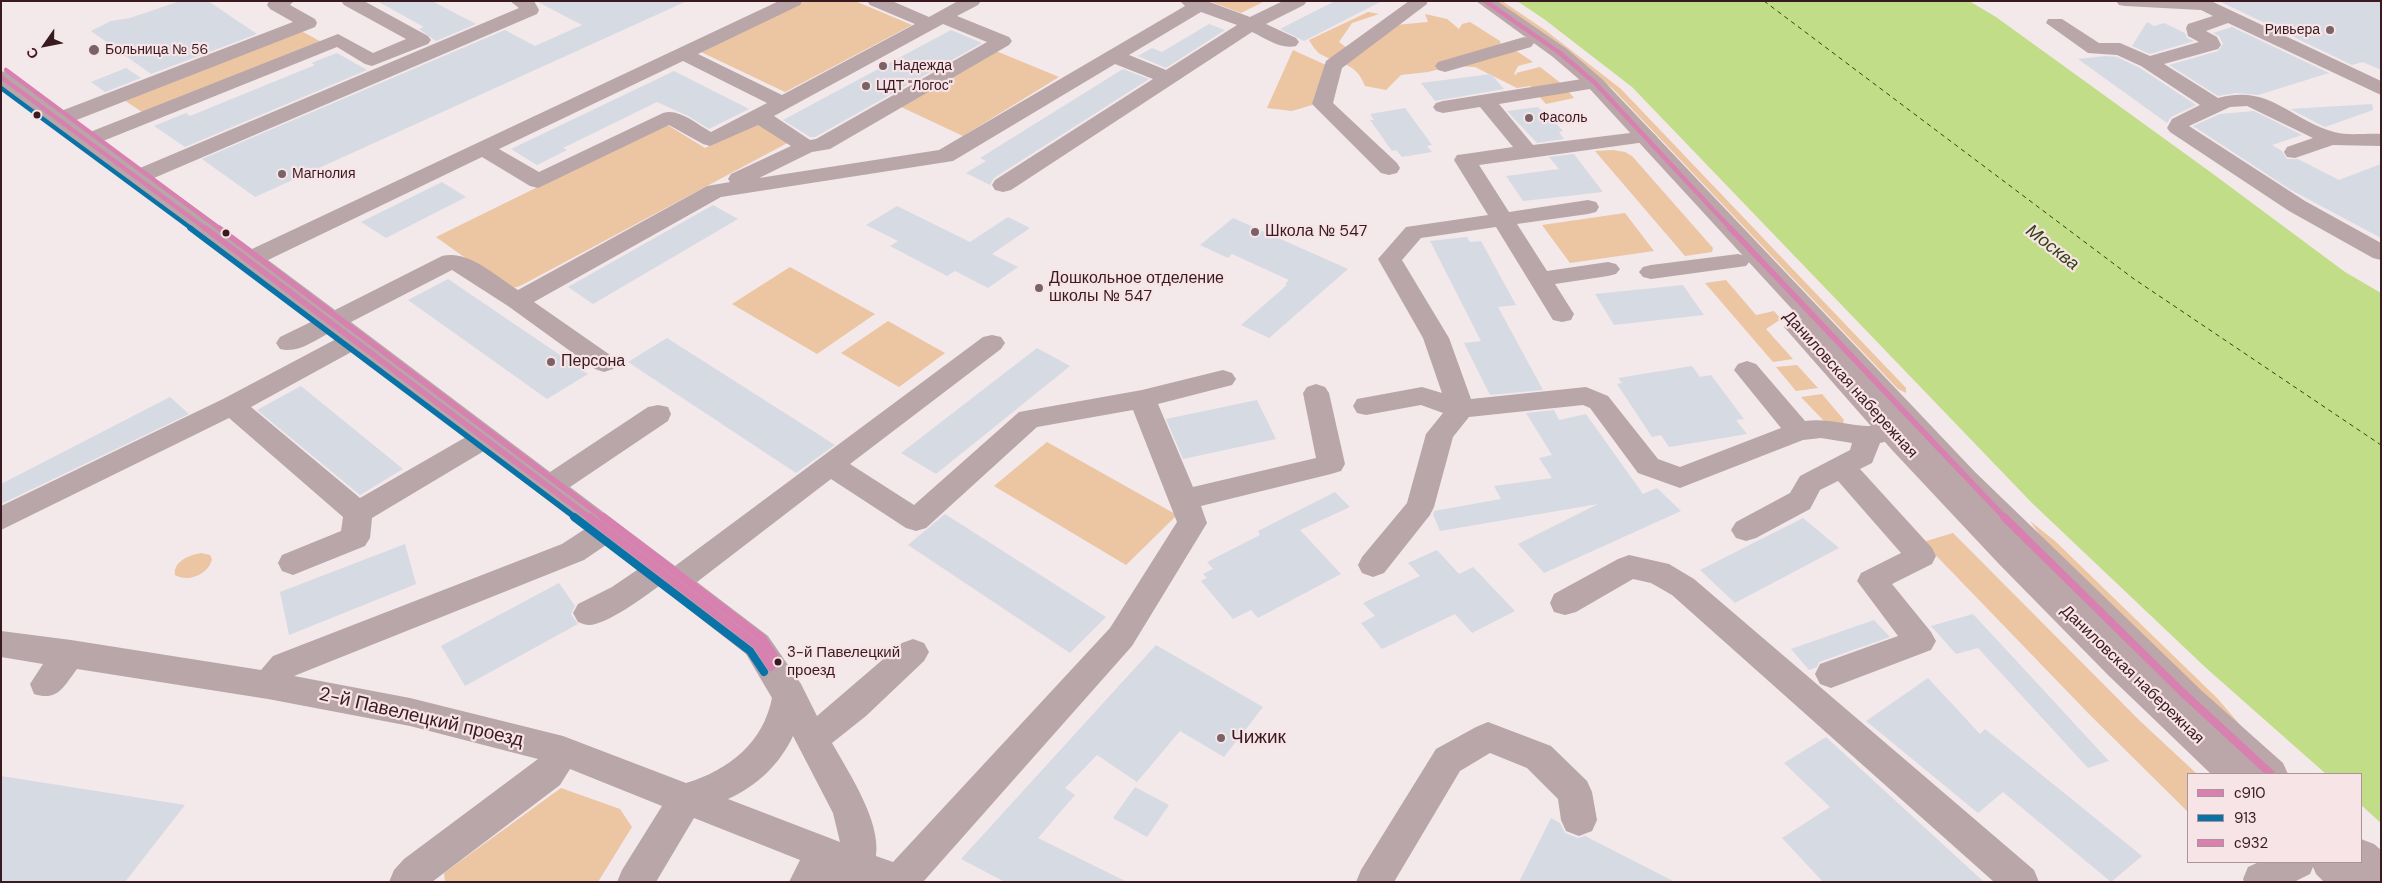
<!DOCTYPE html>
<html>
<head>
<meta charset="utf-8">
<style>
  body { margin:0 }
  #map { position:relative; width:2382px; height:883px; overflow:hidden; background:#f3e8ea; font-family:"DM Sans",sans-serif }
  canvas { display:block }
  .frame { position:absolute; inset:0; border:2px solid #3a1a21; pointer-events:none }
  .legend { position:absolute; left:2187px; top:773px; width:175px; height:90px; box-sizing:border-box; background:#f7e4e7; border:1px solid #ab9398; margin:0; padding:6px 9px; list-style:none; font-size:15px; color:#3a1a21 }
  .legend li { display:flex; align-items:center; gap:10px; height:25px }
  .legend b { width:25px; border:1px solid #ab9398 }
  .north { position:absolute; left:20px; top:20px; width:50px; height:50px; -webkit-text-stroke:4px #f7e4e7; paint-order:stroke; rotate:237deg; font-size:14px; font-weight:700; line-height:20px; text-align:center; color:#3a1a21 }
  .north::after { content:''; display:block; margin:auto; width:18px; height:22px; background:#3a1a21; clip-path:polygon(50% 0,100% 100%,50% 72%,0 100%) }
</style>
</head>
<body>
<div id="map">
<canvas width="2382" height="883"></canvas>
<div class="frame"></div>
<ul class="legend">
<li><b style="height:6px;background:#d880af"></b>с910</li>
<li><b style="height:6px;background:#0973a7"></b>913</li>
<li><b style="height:6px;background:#d880af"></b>с932</li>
</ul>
<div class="north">С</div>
</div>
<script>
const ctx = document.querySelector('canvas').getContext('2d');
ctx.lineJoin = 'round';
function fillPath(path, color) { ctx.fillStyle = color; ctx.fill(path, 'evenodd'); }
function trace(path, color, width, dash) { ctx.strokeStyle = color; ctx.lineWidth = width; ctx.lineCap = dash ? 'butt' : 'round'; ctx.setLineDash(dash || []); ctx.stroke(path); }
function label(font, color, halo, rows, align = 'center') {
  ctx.font = font + ' "DM Sans",sans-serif'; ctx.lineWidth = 4.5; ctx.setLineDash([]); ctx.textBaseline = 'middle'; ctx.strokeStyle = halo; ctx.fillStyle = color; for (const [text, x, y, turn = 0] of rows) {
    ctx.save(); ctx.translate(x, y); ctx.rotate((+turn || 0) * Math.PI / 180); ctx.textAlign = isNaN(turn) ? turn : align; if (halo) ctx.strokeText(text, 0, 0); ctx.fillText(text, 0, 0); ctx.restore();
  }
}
const green = new Path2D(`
  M806,1H855L912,25L785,92L701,52Z
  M1209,1H1265L1241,13Z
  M1494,1H1502L1545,30L1621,89L1906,388V393L1898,389L1614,90L1578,60Z
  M1368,12L1379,14L1352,23L1339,42L1350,50L1395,25L1428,22L1425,14L1447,19L1459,29L1462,24L1470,22L1500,41L1501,45L1518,52L1533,62L1518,66L1514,74L1517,75L1516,73L1540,67L1562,84L1536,91L1530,86L1517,88L1475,67L1451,66L1428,72L1401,75L1386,90L1365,86C1356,62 1341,65 1322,55C1316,52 1312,45 1309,40Z
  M298,29L323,43L145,114L121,98Z
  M1293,50L1328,66L1312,105L1292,111L1267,108Z
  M996,51L1059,77L963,136L899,106Z
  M1568,91L1574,98L1546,104L1538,95Z
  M755,122L791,141L520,286L509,289L436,237L666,124L705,148Z
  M1613,150L1625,152L1632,156L1713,248L1712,252L1685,256L1595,151Z
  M1625,213L1654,251L1570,263L1542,225Z
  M790,267L875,314L817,354L732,304Z
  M1726,280L1756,315L1774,311L1781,319L1766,329L1793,359L1773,362L1705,283Z
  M888,321L945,353L899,387L841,353Z
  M1797,365L1818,388L1796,391L1776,367Z
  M1822,394L1844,420L1843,424L1825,422L1801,397Z
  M1047,442L1177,515L1126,565L994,486Z
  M2030,521L2055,541L2217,698L2242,727L2210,704L2044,541Z
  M1953,533L2140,721L2197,774H2188V812L2090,715L1923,542Z
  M201,553L210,555L212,559C209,574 188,583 175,575C173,561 190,555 201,553Z
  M561,788L620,809L632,827L598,882H445L444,873Z`);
const water = new Path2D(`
  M1517,1H1969L1996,17L2209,171L2345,272L2381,293V823L2361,805V774H2326L2205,667L2032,503L1632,87L1544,19Z`);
const ferry = new Path2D(`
  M1764,1L2134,279L2381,445`);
const building = new Path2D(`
  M180,1H208L257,34L151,74L91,31L111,21L130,18Z
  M377,1H432L476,24L436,41L419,29L424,27Z
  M536,1H687L255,197L202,159L505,30L535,46L582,25Z
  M1335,1H1382L1304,41L1280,29Z
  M2219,1H2381V70L2363,62L2352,65Z
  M2147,22L2154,26L2164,23L2185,33L2187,38L2194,41L2150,54L2132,46Z
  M1209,24L1225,30L1166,68L1138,56L1152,48L1162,52Z
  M2232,27L2329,73L2258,95L2236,93L2218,96L2169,65L2218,51L2223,44L2219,36L2213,33Z
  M951,30L982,43L815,137H810L783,120Z
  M337,53L367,70L185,147L154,126L186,113L190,116L315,65L311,63Z
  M2106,56L2117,57L2140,68L2196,105L2171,117L2167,123L2078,59Z
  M126,68L141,78L105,92L91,82Z
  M1123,69L1149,79L994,178L990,185L966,173L986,161L980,158Z
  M674,71L749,109L709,129L688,116L657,102L563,148L567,150L537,165L511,149Z
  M1491,74L1504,89L1435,101L1421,83Z
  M2372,104L2373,110L2325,127L2290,109Z
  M1538,107L1541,110H1544L1563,131L1559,132L1564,139L1537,143L1507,111Z
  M1405,108L1432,145L1427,146L1432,152L1402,157L1396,150L1392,151L1370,120H1374L1370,114Z
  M2254,111L2302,135L2272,145L2282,151L2287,159H2298L2339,180L2381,164V238L2291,190L2193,126L2220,114Z
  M1574,154L1603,192L1523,201L1506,176L1559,169L1549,157Z
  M442,182L466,197L386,238L361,222Z
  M713,205L738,219L593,304L568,287Z
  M897,206L970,242L1008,217L1030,228L992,254L1018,267L988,288L955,271L947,276L890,246L898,241L866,225Z
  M1233,218L1348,269L1269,338L1241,325L1287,285L1285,284L1289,280L1232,254L1228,258L1200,245Z
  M1467,237L1470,242L1481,241L1516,305L1498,307L1543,390L1490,395L1464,343L1481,341L1430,241Z
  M448,279L588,374L547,399L408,300Z
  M1683,285L1704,315L1614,325L1595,294Z
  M667,338L835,445L796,473L628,362Z
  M1037,348L1070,366L936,474L901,453Z
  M1692,366L1700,377L1711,375L1744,419L1736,420L1747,434L1669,447L1661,435L1652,437L1617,384L1622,383L1618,378Z
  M301,386L403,469L360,495L257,410Z
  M170,397L189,414L1,504V484Z
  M1257,400L1276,439L1183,459L1166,419Z
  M1554,410L1559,420L1586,414L1643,494L1657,488L1681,511L1544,573L1518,544L1598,504L1440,531L1433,514L1434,511L1501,499L1494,486L1552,478L1539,458L1552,455L1526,413Z
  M1335,492L1350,507L1300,530L1341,574L1258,618L1251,610L1233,619L1201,581L1207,578L1203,574L1213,569L1207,562L1260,535L1258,531Z
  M945,514L1106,617L1070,653L908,545Z
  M1803,518L1839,548L1735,603L1700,570Z
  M405,544L416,584L289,635L280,592Z
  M1437,550L1459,574L1473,567L1515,611L1472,633L1455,614L1382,649L1361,623L1375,616L1363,603L1420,576L1408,563Z
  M559,583L575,606L571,614L578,624L465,686L441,646Z
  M1973,614L2109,761L2088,768L1978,648L1956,654L1931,626Z
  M1874,620L1890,637L1819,662L1817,667L1809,670L1791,649Z
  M1156,645L1263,707L1224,757L1180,731L1137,782L1097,755L1065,788L1075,795L1038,838L1127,882H1005L961,859Z
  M1928,678L1980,734L1985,729L2142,856L2111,882L2003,792L1978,813L1866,721Z
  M1826,737L1984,882H1823L1782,838L1830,807L1784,763Z
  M1,776L185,805L125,882H1Z
  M1135,787L1169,805L1147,837L1113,818Z
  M1551,818L1560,823L1565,833L1578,838L1585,836L1675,882H1519Z`);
const minor = new Path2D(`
  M269,1H294L290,5L315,19L317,23L315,27L74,121L90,132L338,34L373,53L406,39L344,5L341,1H364L428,36L431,40L428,44L372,66L365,64L337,47L103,141L140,168L519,8L510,1H534L539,10L537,14L154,178L252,249L779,1H803L800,5L698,54L782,95L915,24L870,5L867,1H892L929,17L958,1H981L978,5L957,16L1009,37L1012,41L1009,45L830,149L812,152L759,178L939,150L1185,6L1180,1H1207L1250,17L1283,1H1307L1304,5L1266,24L1296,38L1299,42L1296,46C1281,50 1265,38 1252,32L1011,190L1003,192L995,190L992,185L995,180L1153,79L1115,64L953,161L721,197L534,302L613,357L617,363L613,369L604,372L595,369L508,306L452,270L351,322L550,472L648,407L658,405L668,407L671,414L668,421L570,487L675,566L983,337L992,335L1001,337L1005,343L1001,349L850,464L914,505L1019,412L1142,390L1223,370L1232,373L1236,379L1232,385L1158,404L1193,487L1316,458L1303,393L1307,387L1316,384L1325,387L1329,393L1345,464L1341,471L1331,474L1201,506L1207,523L1132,646L923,882H789L800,860L694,818L656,882H617L622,870L662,806L570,769L560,785L432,882H389L394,870L404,859L538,759L410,726L268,699L77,669C64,686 58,702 34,694L30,684L43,664L1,657V631L71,640L261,670L273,656L562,544L585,529L484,451L372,518L370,538L365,546L293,575L282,571L278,563L282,555L341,531L343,517L229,418L1,530V506L223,399L338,338L331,332C315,340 298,354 280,349L276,343L280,337L315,320L1,87V71L8,73L61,111L293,22L270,9L267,5ZM1201,12L1237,25L1166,70L1129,55ZM943,24L987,42L816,139L810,140L774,116ZM683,61L767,103L711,132C696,124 679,108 663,113L539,172L499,149ZM669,125L703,144L710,146L758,125L791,146L731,174L728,179L730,182L707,186L518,290C497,277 468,249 442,256L335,310L268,260L482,157L530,186L538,188ZM355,350L466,437L360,498L251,407ZM1133,410L1177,522L1110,628L893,862L876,856C881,821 849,773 832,743L866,716L924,661L929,652L924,643L913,639L902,643L817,716L801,684L768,636L697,582L831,479L906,528L916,531L926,528L1037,427ZM606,545L637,570L612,587L578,604L573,613L578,622C581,623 586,625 589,625C606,625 644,597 659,586L746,654L772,698C763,743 729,770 686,783L563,736L410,698L294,676L584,560ZM793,736L833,813L840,842L728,799C757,786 780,764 793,736Z
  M1409,1H1427V4L1342,68L1333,103L1397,163L1400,168L1397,173L1389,175L1381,173L1312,104L1326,61Z
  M2116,1H2211L2381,81V95L2228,23L2206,31L2217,37L2221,45L2218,49L2164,64L2218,98C2271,84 2288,119 2334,132C2347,136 2367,133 2381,134V146L2333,145L2295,158L2287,157L2284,152L2287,147L2313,138L2247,106L2230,107L2189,126L2305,201L2381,243V260L2373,258L2289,211L2170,132L2167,128L2172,119L2200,105L2141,66L2117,55L2088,53L2046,23L2048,19H2062L2099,43H2120L2150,56L2199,42L2188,36L2186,28L2188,24L2213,16L2201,10L2125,6L2119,5Z
  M1524,37L1531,39L1534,43L1531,47L1445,72L1438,70L1435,66L1438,62Z
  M1595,77L1602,79L1605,83L1602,87L1499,104L1533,145L1646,131L1653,133L1657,137L1653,141L1479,165L1509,212L1588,200L1596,202L1599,207L1596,212L1588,214L1517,224L1547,271L1608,262L1616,264L1620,269L1616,274L1608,276L1555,284L1574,314L1571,320L1562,322L1553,320L1496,227L1421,238L1402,260L1449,338L1471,399L1586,387L1608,396L1658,459L1680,467L1781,428L1734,370L1738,364L1747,361L1756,364L1805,421C1827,418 1845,425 1867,426C1886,427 1904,414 1924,419L1928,426L1924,433L1880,443L1872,463L1860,469L1932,548L1936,556L1932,564L1892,584L1931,632L1936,641L1931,650L1831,688L1820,684L1815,674L1820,664L1898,636L1857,581L1861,573L1901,553L1838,481L1820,490L1810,509L1756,538L1746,541L1736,538L1731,530L1736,522L1790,493L1800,476L1850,450L1852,443L1821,438L1803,440L1680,488L1638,473L1590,408L1583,405L1469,417L1453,437L1434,507L1430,515L1384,573L1373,577L1362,573L1358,565L1362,557L1407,503L1426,434L1443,413L1421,405L1366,415L1357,413L1353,406L1357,399L1422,387L1442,393L1423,338L1378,259L1406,227L1488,215L1454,160L1457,155L1465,154L1513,147L1480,107L1443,113L1436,111L1433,107L1436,103L1443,101Z
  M1738,254L1746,256L1750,261L1746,266L1651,279L1643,277L1639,272L1643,267L1651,265Z
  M1629,555L1669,564L1694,579L2034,870L2039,882H1994L1672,595L1651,583L1633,579L1576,612L1565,615L1554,612L1550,603L1554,594L1618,559Z
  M1488,722L1551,746L1587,781L1592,792L1597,820L1592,831L1579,836L1566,831L1561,820L1558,799L1527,768L1490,753L1460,771L1394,882H1356L1361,870L1436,749L1476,727Z
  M2259,862H2315L2310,874L2294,882H2244L2243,879L2248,867Z`);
const major = new Path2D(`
  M1476,1H1497L1567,49L1602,79L1975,472L2202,691L2283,763L2288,774H2211L2109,676L1999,564L1892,450L1784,327L1788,321L1797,319L1802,320L1588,87L1553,57Z
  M2361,839L2374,844L2381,850V882H2324L2316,874L2311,862H2361Z`);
const bus1Far2 = new Path2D(`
  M1485,1L1560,53L1595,83L1731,229
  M1,77L206,229`);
const bus1Far1 = new Path2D(`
  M205,228L590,518
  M1730,228L2005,518`);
const bus1 = new Path2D(`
  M589,517L757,645L771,667
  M2004,517L2182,692L2271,774`);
const bus2Far2 = new Path2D(`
  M1,88L192,229`);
const bus2Far1 = new Path2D(`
  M190,228L576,518`);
const bus2 = new Path2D(`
  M574,517L750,651L764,672`);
const bus3Far2 = new Path2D(`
  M6,70L220,229`);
const bus3Far1 = new Path2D(`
  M219,228L604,518`);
const bus3 = new Path2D(`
  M603,517L762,638L778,662`);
const markers = [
  [2330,30,5,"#7b6267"],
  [94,50,6,"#7b6267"],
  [883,66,5,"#7b6267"],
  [866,86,5,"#7b6267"],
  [37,115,4.5,"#3a1a21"],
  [1529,118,5,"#7b6267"],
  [282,174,5,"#7b6267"],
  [1255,232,5,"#7b6267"],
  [226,233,4.5,"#3a1a21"],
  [1039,288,5,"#7b6267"],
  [551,362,5,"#7b6267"],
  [778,662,4.5,"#3a1a21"],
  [1221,738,5,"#7b6267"]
];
const farPoinames = [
  ["Ривьера",2320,30,"right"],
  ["Больница № 56",105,50],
  ["Надежда",893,66],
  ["ЦДТ \"Логос\"",876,86],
  ["Фасоль",1539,118],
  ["Магнолия",292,174]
];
const busNames = [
  ["3-й Павелецкий",787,653],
  ["проезд",787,671]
];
const poiNames = [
  ["Школа № 547",1265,232],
  ["Дошкольное отделение",1049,279],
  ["школы № 547",1049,297],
  ["Персона",561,362]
];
const streetNames = [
  ["Даниловская набережная",1850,385,48],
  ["Даниловская набережная",2132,675,44]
];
const waterNames = [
  ["Москва",2052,248,38]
];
const nearStreetnames = [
  ["2-й Павелецкий проезд",421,718,13]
];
const nearPoinames = [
  ["Чижик",1231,738]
];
fillPath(green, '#ecc5a2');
fillPath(water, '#c1dd88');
trace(ferry, '#324312', 1, [4.5, 4]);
fillPath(building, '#d6dae3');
fillPath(minor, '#b8a6a9');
fillPath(major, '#bba6aa');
trace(bus1Far2, '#d880af', 4.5);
trace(bus1Far1, '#d880af', 5.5);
trace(bus1, '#d880af', 8);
trace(bus2Far2, '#0973a7', 4.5);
trace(bus2Far1, '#0973a7', 5.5);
trace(bus2, '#0973a7', 8);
trace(bus3Far2, '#d880af', 4.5);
trace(bus3Far1, '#d880af', 5.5);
trace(bus3, '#d880af', 8);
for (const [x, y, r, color] of markers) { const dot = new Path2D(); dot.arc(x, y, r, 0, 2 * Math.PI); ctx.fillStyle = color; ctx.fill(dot); trace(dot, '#f7e4e7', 2); }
label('14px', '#3a1a21', '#f7e4e7', farPoinames, 'left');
label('15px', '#3a1a21', '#f7e4e7', busNames, 'left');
label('16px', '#3a1a21', '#f7e4e7', poiNames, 'left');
label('16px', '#3a1a21', '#f7e4e7', streetNames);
label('italic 18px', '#324312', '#f7e4e7', waterNames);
label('19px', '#3a1a21', '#f7e4e7', nearStreetnames);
label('19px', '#3a1a21', '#f7e4e7', nearPoinames, 'left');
</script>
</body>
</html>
